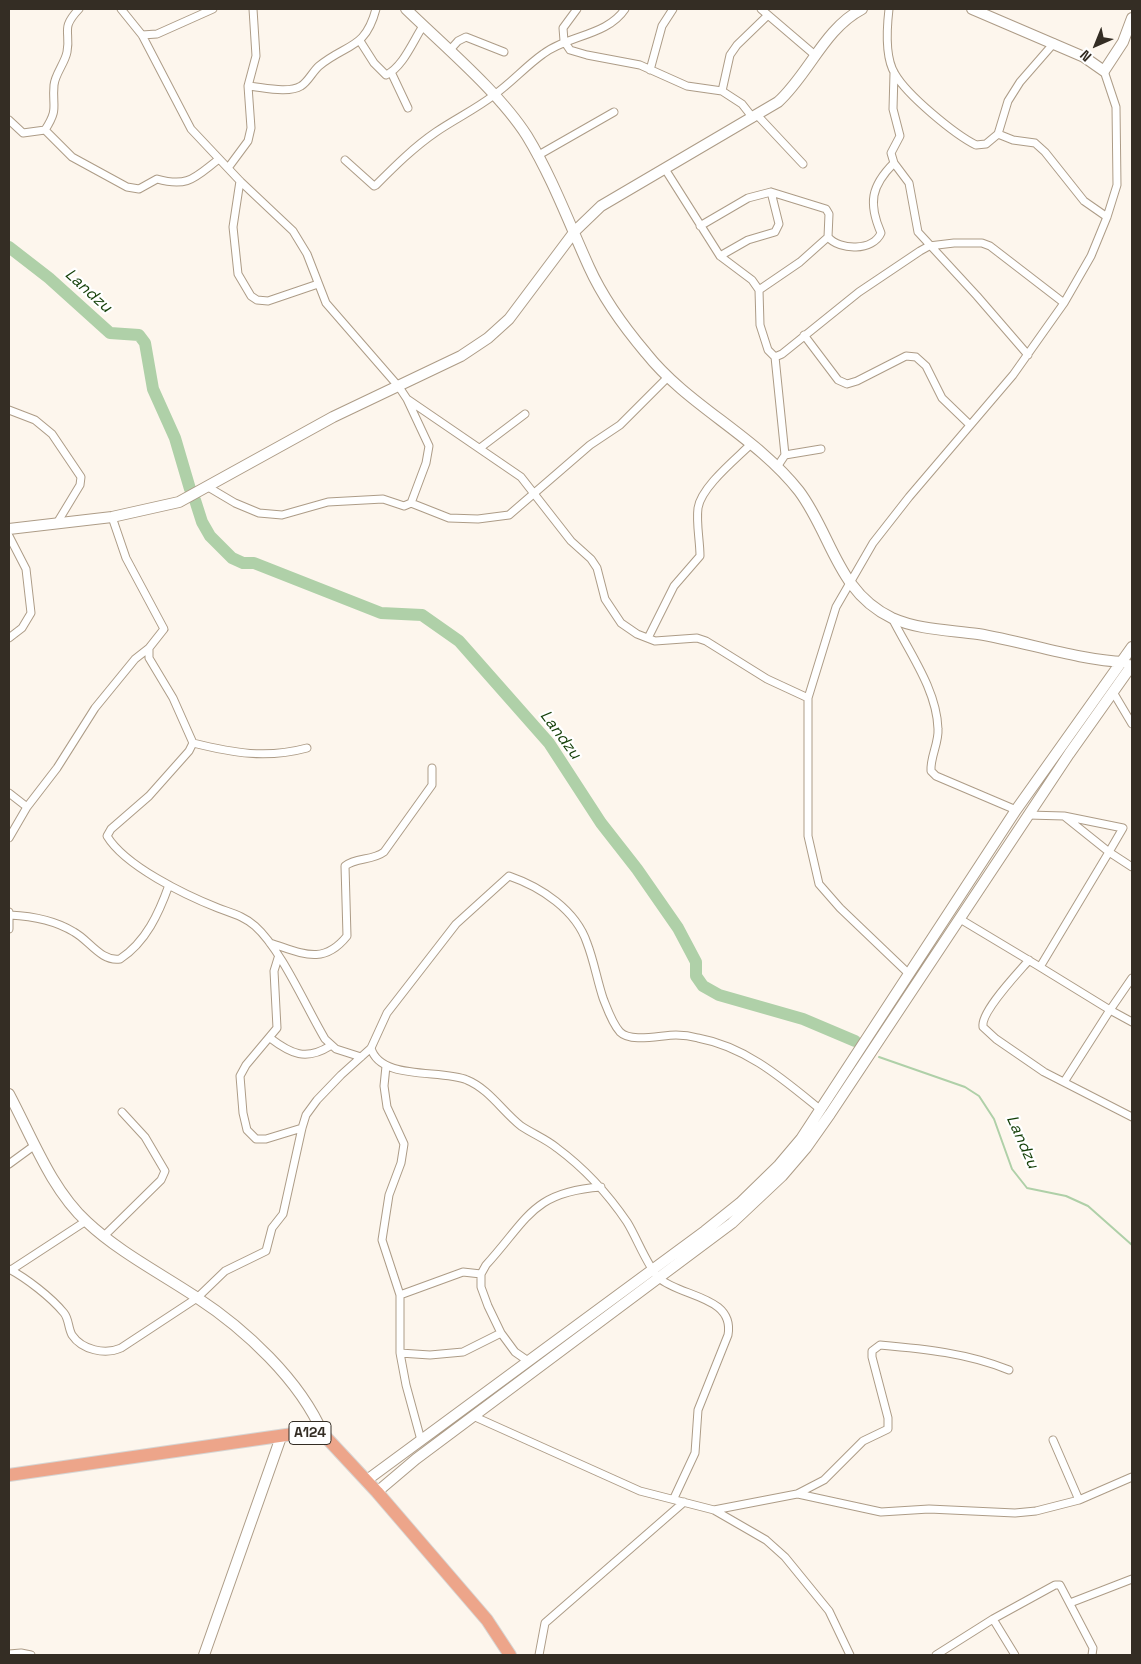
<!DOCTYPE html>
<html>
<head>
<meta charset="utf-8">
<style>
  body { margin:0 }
  #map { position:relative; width:1141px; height:1664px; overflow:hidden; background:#fdf6ed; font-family:"Space Grotesk",sans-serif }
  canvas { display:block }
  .frame { position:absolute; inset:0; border:10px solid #342d24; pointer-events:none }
  .north { position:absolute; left:1071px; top:20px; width:50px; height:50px; -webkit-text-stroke:4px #fff; paint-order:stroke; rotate:224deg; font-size:14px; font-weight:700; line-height:20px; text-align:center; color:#342d24 }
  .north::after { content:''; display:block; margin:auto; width:18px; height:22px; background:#342d24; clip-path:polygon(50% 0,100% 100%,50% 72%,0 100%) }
</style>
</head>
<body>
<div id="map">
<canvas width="1141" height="1664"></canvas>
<div class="frame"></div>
<div class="north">N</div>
</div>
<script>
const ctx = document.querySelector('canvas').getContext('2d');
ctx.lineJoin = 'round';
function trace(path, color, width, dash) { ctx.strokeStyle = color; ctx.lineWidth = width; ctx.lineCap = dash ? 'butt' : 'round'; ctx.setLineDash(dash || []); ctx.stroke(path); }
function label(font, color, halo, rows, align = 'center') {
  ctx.font = font + ' "Space Grotesk",sans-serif'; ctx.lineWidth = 4.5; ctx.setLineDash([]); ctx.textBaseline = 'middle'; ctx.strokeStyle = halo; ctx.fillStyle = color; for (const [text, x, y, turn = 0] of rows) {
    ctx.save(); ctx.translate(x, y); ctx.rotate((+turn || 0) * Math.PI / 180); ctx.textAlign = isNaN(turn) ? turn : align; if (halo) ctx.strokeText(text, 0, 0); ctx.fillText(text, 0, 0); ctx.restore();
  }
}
const stream = new Path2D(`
  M9,1011V1012
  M879,1057L965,1087L979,1096L994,1119L1012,1169L1027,1188L1066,1196L1088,1206L1132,1245`);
const river = new Path2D(`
  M9,247L49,278L110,333L139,335L145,343L153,389L175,438L190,489
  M195,500L202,522L210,536L232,558L243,563H254L381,613L422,615L459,641L549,743L601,823L637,869L678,928L696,962V976L703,986L719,995L803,1019L855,1041`);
const street = new Path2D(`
  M121,9L142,35L191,129L240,181L293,231L307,254L326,303L399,387L407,399L429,446L426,463L411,503L404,506L383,499L328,502L282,515L259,513L235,503L208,487
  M577,9L563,28L564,41L570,50L587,55L640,65L687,86L722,91L742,104L753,118
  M761,9L816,56
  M889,9C887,26 885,58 895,74C907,95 954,134 976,145L986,144L998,134L1013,140L1035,143L1045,152L1084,201L1107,217
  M142,35L157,34L213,9
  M360,41L374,63L386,75C403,67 413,41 423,26
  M449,51L458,41L466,37L504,52
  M650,70L662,26L673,9
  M391,72L408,108
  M894,73L893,109L900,136L891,153L894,163L909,183L918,232L977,296L1028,355
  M248,86C262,87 288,94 301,86C308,82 313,71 319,66C347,43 365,50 376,9
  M722,91L730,55L737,45L767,16
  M758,116L803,164
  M9,120L23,133L45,130L72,157L127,187L139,189L157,179C189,188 195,177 219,159
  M45,130C59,108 52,108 54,85C55,74 65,63 67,52C71,31 60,29 79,9
  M998,134L1008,101L1020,82L1054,43
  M537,156L614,112
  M345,160L374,186L376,185C395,166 414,147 436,132C455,119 476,109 494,95C511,83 526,66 543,54C568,35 607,36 625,9
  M228,168L248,141L251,128L248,86L256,56L253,9
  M665,169L720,256L752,280L759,290L760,325L768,350L775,357L785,455
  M240,181L233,227L238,274L251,296L257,300L268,301L318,284
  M700,226L748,198L771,192L826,209L829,214L828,237L800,262L759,290
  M828,237C840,251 873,251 881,233C868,203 871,186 894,163
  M720,256L748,240L775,232L779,224L771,192
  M804,335L838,380L847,384L857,381L906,356L916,357L926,366L942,398L970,425
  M775,357L782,354L859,292L920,251L929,246L954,243H982L990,246L1064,303
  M407,399L521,477L571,541L591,559L597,568L605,599L621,623L637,634L655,641L697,638L706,641L767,679L808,698
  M9,410L35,420L52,434L81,477L80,485L57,523
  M480,448L525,414
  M777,467L785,455L821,449
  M411,503L449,518L478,519L509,515L590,445L620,425L668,377
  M112,517L126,558L164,629L149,648V658L173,698L193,743L189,751L149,796L111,829L107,836C125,866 185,895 218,908C231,913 244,916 255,926C281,949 306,1007 325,1039L336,1049L361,1057
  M9,536L26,569L31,613L22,628L9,638
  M892,618C909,652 937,690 938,729C939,743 930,757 931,771L936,776L1016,810
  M648,638L674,586L700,556C700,541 696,523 698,508C701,487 736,459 751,444
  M1113,692L1132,724
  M193,743C234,753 266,759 307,748
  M9,793L27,807
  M1028,815L1064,816L1109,852L1123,828L1064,816
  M9,838L27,807L57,768L95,708L135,659L149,648
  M10,915C31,916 56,921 74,932C89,940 101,962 120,959C146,942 159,913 169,885
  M960,919L1040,967L1109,852L1132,867
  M9,929V912
  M270,943C302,953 323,966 347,936L345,866C356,857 372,861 384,852L432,785V768
  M278,958L274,971L277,1028L246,1065L240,1076L243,1113L247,1130L256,1139H266L302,1128
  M1029,960C1019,972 980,1012 983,1027L996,1039L1044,1072L1132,1117
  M1040,967L1110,1010L1132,978
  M909,974L840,908L819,884L808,836V698L836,607L873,543L909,497L1013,375L1064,303L1091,256L1107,217L1117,185L1116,107L1104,71
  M270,1038C291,1054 306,1061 330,1046
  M371,1048C380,1081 442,1069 467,1080C489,1089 503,1112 521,1126C533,1134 546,1139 557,1148C584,1168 608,1194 627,1222C636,1236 648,1268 659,1278C680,1297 735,1296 728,1335L698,1410L695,1453L674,1498
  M386,1066L384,1086L387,1107L404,1144L401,1163L389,1195L382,1240L400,1295V1353L430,1355L463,1352L501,1333
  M1064,1082L1110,1010L1132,1022
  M9,1164L35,1145
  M104,1236L161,1180L165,1171L145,1137L122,1112
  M9,1269C26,1278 51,1297 64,1313C69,1319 68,1328 72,1335C82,1350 105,1355 121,1348L197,1298L225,1271L266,1251L272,1228L283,1214L302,1128L306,1115L317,1100L341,1075L371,1048L387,1013L456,924L509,876C541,887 576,910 587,943C594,961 597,980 603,998C607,1008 612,1023 620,1032C631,1043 661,1035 676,1035C683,1035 691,1036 698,1038C747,1047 784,1080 821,1110
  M11,1270L86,1221
  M400,1295L463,1272L481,1274
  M400,1353L406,1385L421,1440
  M528,1361L515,1352L501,1333L488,1306L481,1287V1274L486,1265C528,1219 532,1192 601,1187
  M473,1416L640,1491L714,1510L766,1540L785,1557L829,1611L850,1655
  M1053,1440L1079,1500
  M798,1494L881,1512L929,1509L1015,1513L1036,1511L1079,1500L1132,1477
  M714,1510L797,1494L824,1480L863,1441L888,1429V1418L872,1357V1351L880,1345C925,1349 967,1353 1009,1370
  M1070,1603L1132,1579
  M993,1619L1015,1655
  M9,1654L21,1653L31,1655
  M539,1655L545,1623L684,1502
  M936,1655L993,1619L1055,1585H1060L1093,1648L1092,1655`);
const secondary = new Path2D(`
  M406,9C444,46 499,92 527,136C552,177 569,223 589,267C603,298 624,327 646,353C688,406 756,436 799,491C832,535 837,592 892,618C919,630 950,630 978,634C1026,642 1078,660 1125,662
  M972,9L1084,57L1104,71L1123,42L1132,18
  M9,529L112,517L179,502L333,417L461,356L488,338L509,319L575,231L601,206L778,102C809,74 824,29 862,9
  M9,1094C32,1137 51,1189 87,1222C119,1252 160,1273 196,1297C245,1329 300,1380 323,1434
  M367,1480L705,1231L740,1203L779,1165L801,1139L1016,810L1132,647
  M377,1492L416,1459L732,1223L782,1176L806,1148L830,1114L1069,754L1132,665
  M204,1655L281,1437`);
const highway = new Path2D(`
  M9,1475L300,1433L323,1434L377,1492L487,1620L510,1655`);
const shields = [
  [310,1433,42]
];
const shieldNames = [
  ["A124",310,1433]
];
const waterNames = [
  ["Landzu",88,291,42],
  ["Landzu",560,735,53],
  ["Landzu",1022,1142,66]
];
trace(stream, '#afd0a8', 2);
trace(river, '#afd0a8', 12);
trace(street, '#ad9c87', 9);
trace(secondary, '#ad9c87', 12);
trace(highway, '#d6d5d3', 14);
trace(street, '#fff', 7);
trace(secondary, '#fff', 10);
trace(highway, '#eda58a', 12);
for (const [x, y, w] of shields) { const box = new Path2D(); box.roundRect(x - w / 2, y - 11.5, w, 23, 4); ctx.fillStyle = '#fff'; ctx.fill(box); trace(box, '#342d24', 1); }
label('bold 14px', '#342d24', null, shieldNames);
label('italic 16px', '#123e06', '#fff', waterNames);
</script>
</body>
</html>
